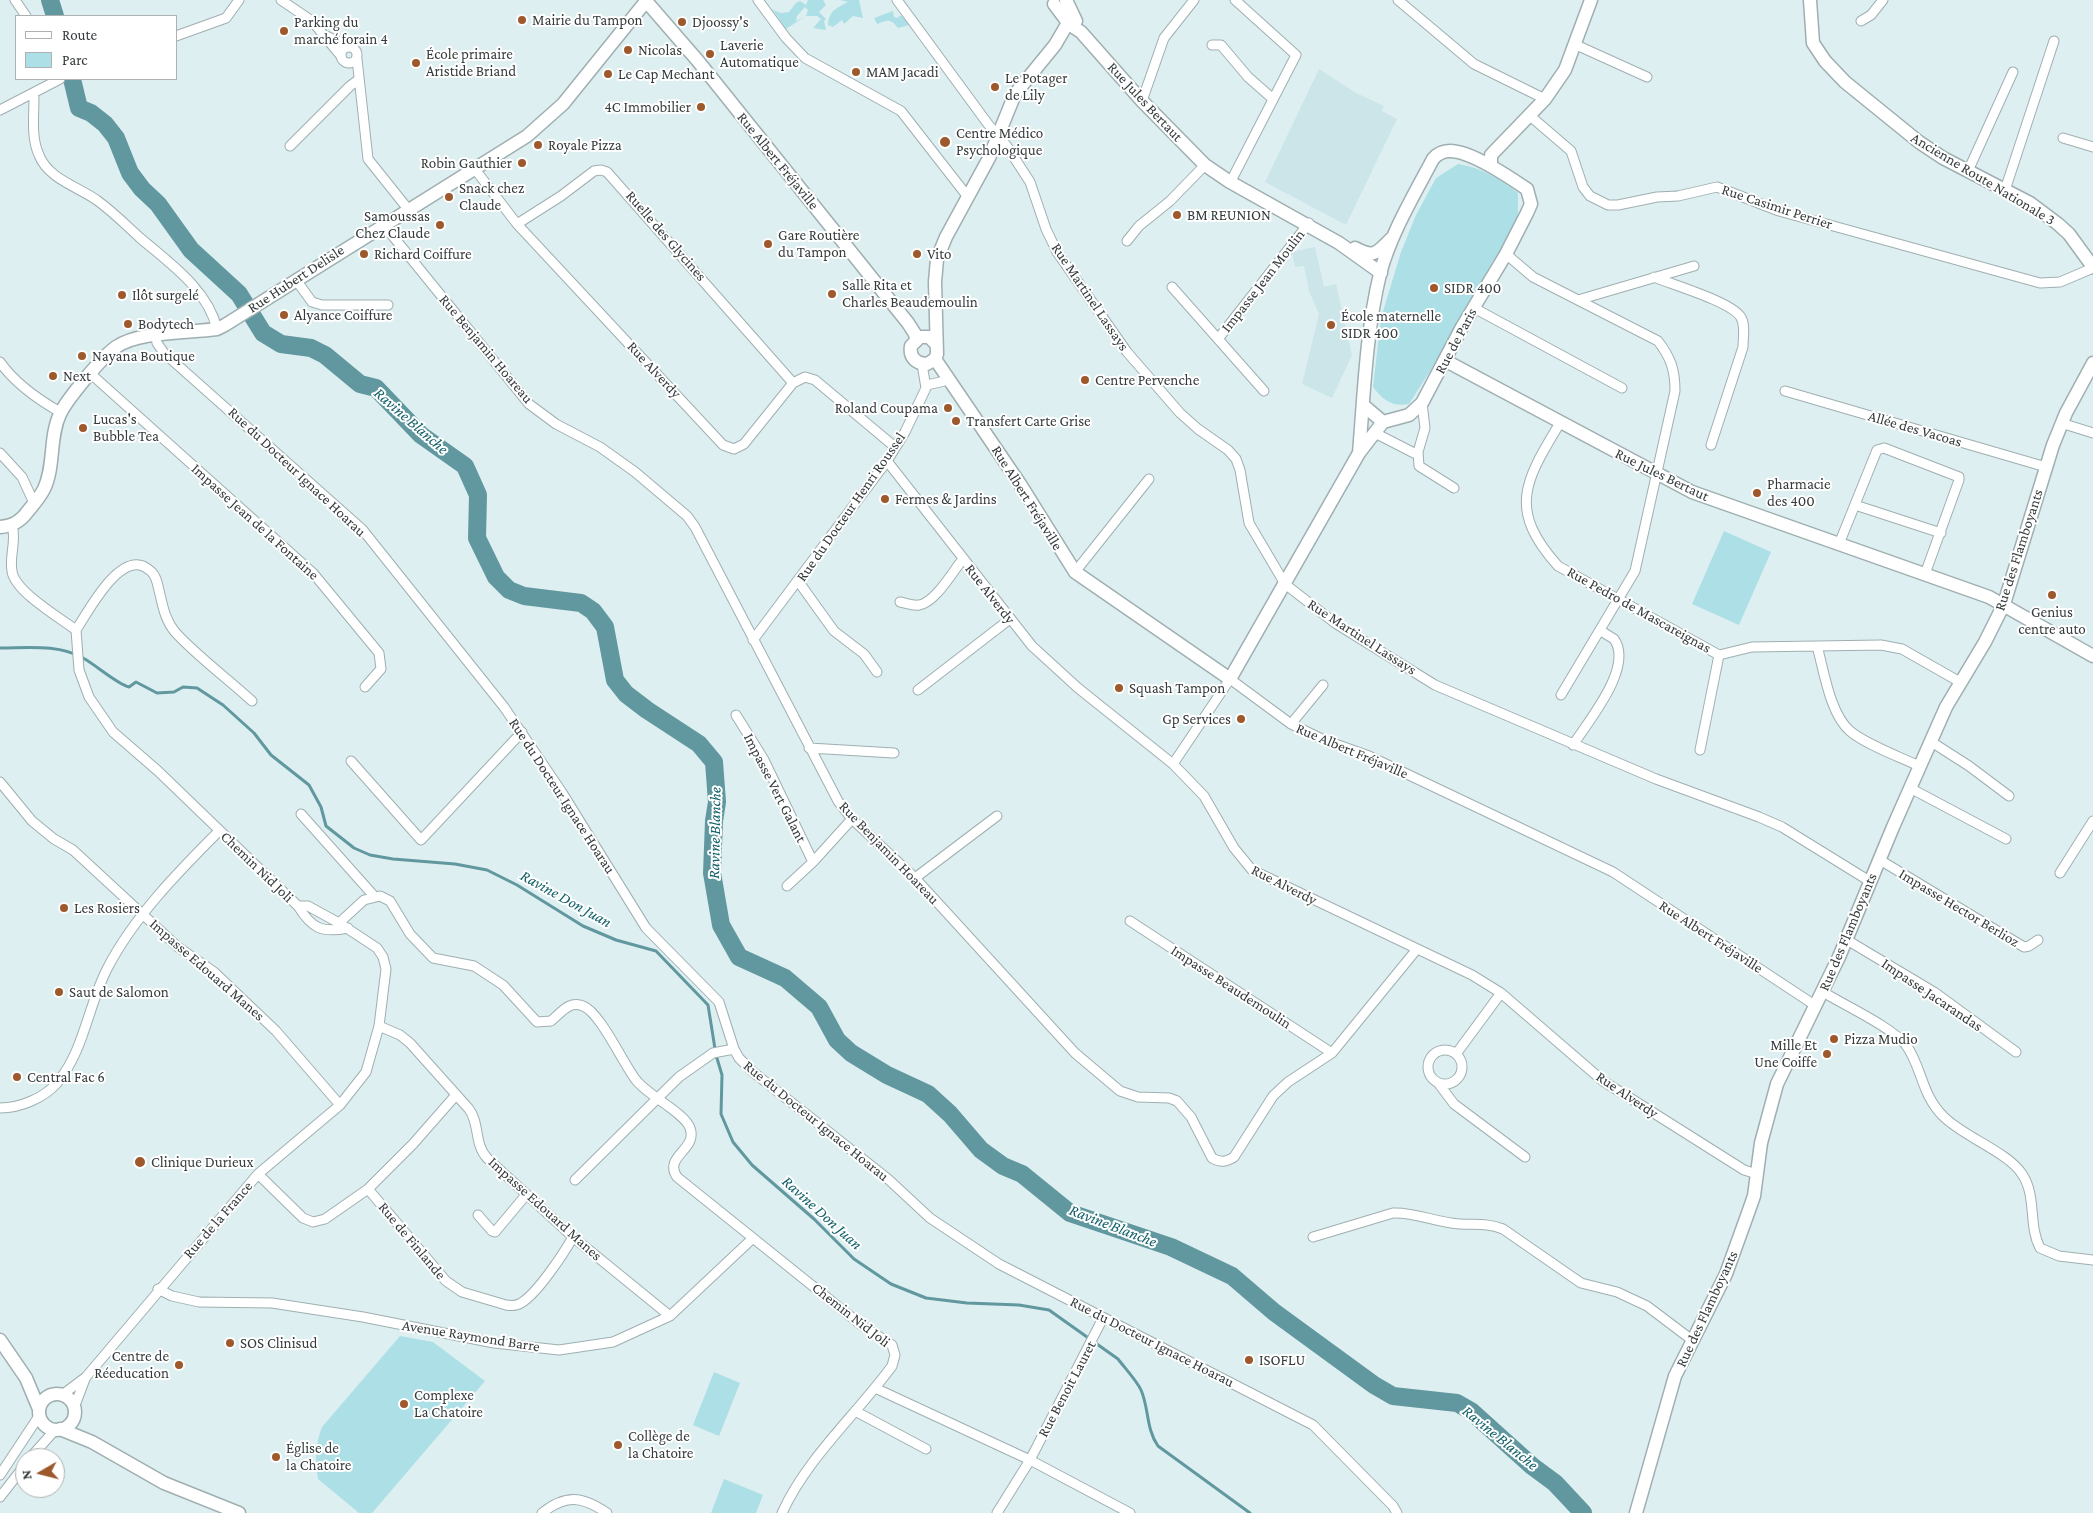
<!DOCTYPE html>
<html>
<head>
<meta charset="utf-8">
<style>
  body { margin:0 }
  #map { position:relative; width:2093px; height:1513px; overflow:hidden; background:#deeff1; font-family:"Crimson Pro",serif }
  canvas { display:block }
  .legend { position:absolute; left:15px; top:15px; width:162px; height:65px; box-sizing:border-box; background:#fff; border:1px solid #aeb1b1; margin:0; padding:6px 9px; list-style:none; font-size:15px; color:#353b3c }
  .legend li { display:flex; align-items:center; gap:10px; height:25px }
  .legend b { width:25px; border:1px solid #aeb1b1 }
  .north { position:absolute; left:15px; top:1448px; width:50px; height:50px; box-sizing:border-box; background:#fff; border:1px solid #aeb1b1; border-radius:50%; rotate:262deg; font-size:14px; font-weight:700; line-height:20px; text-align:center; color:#353b3c }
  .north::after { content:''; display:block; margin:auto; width:18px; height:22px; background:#9d582c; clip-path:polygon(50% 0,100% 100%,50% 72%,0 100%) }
</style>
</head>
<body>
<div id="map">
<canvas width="2093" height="1513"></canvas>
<ul class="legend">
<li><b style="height:6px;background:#fff"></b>Route</li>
<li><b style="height:14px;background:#addfe6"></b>Parc</li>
</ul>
<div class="north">N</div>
</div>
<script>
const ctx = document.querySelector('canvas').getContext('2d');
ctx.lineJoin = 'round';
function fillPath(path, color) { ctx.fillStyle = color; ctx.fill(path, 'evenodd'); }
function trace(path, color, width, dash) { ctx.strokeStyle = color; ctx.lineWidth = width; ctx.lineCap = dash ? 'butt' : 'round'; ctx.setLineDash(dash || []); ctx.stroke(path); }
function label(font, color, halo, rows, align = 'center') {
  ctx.font = font + ' "Crimson Pro",serif'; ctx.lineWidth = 4; ctx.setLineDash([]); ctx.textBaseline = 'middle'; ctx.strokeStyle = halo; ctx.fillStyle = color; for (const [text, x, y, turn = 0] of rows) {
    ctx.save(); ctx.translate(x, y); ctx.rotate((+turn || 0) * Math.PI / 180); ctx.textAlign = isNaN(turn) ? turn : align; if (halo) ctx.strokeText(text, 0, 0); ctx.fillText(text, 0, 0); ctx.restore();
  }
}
const built = new Path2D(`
  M1319,69L1356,93L1384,106L1382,111L1397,119L1346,225L1265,182Z
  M1315,247L1324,287L1336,284L1352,355L1332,398L1302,384L1319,314L1309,291L1304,266L1295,267L1292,252Z`);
const green = new Path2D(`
  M808,0H823L826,5L819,12L826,19L824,21L826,30L813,28L821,19L817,16H806L808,10L805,7L797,16L796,21L804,17L786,29L773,10L781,13L789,12L796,3L800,1L806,5Z
  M840,0H859L863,18L853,16L844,24L842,20L833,27L828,25C829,11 836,8 848,2Z
  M893,11L894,17L898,18L899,16H902L909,25L898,28C890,18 888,20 877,24L874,18Z
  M1458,164C1482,168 1499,178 1518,193V215L1508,240L1493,261L1432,368L1409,404C1392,407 1383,400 1373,387L1381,318L1401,252L1416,215L1436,178Z
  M1724,531L1771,552L1739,625L1692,604Z
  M400,1336L433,1342L485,1381L372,1513H359L318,1479C315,1460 315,1445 322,1427Z
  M714,1372L740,1383L719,1436L693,1425Z
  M724,1479L763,1495L756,1513H711Z`);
const stream = new Path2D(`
  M0,648C28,648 58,644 83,658C96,665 117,684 129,687L136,682L157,693L174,692L183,687L197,688L223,705L254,733L271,755L309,785L321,807L326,826L354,848L370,855L393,859L455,864L487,870L517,885L583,926L616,940L656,951L708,1005L716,1055L722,1075L721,1114L733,1142L752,1165L814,1219L854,1259L891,1284L926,1298L967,1303L1019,1305L1049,1310L1118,1359C1124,1367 1137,1381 1141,1390C1149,1408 1146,1429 1158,1446L1250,1513`);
const river = new Path2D(`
  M50,0L55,16
  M72,79L79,108L91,113L105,124L116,138L130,173L142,189L158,204L191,250L239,294L263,333L281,344L311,348L325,355L360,384L376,388L421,435L465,466L478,495L477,538L496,577L509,590L524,596L581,603L593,611L605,627L615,680L626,694L647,710L699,744L714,762L717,802L714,821L712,873L721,925L739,957L785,978L819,1007L837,1040L851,1053L887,1075L928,1094L950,1114L981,1150L1003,1166L1022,1174L1070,1213L1171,1247L1232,1276L1274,1312L1374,1385L1393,1396L1457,1403L1471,1411L1532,1466L1555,1483L1583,1513`);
const street = new Path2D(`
  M15,0L26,16
  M281,0L312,21L341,56
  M758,0L786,38L805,58L901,111L968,197
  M897,0L988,124L1006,145L1030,182L1046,229L1057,252L1127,352L1180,413L1198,429L1228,450L1236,459L1240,470L1249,523L1285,584L1335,623L1435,685L1656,779L1759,817L1782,827L1871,882
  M1398,0L1474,64L1545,99
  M1861,21L1871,15L1883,0
  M324,35L349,46
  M176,36L226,18L239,0
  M1574,44L1647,77
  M1212,45H1221L1248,77L1273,99
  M341 55a8 8 0 1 1 16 0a8 8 0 1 1-16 0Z
  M357,59L368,159L408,209
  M32,94L34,98C34,117 31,138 39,155C48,179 79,187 98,201C113,212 126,225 139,237C168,262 208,289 217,329
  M1142,101L1164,38L1194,0
  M0,110L60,79
  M1529,115L1571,151L1583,187L1590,196L1608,205H1618L1657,197L1678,196L1717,187L1779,211L2040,283L2060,282L2093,268
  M2063,138L2093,147
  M290,146L350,86L358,80
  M474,168L517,224L723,445L734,449L744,444L793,383L805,377L815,380L895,447
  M1968,171L2013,72
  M1231,181L1296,55L1235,0
  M2005,190L2054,41
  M383,224L529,404L556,424L600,447L635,472L687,516L695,527L838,801L852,819L915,878L1075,1053L1120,1091L1138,1097L1169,1098L1177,1101L1191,1117L1212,1158C1221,1163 1226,1162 1234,1157L1273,1096L1288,1082L1332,1053L1417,949
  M517,224L561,196L594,171L601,170L607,172L793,383
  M1127,241L1139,226L1170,201L1205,165
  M1506,254L1533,277L1658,341C1671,358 1675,370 1675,391L1635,571L1561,695
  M1654,277C1673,285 1729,301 1740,316C1746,324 1743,337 1743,347L1711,445
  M296,280L312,302L322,305H388
  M1172,287L1264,391
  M1578,300L1694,266
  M1474,308L1622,388
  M156,336L157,343L164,353L362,529L504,707L561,791L646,928L719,1002L734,1049L739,1058L753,1072L888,1179L930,1218L999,1264L1313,1425L1393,1506L1397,1513
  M1218,339L1309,223
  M0,362C14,382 39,400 60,412
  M91,374L313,573L379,653L381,669L365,687
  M927,385L949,380
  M1785,391L2046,467
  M1560,423C1525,481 1507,509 1558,566L1719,655L1752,647L1881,645L1902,649L1960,682
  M2061,423L2093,433
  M1375,433L1414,453L1418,452L1425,428L1422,403
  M1418,452L1419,466L1454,488
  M0,453L22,477L34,503
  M887,461L1032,646L1078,688L1173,764L1204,796L1234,848L1252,870L1472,975L1501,993L1603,1081L1744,1170L1757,1174
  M1855,505L1941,533
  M12,525C17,541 9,555 12,571C14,591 60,618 76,630L79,670L89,697L113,732L158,771L298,906H308L339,923L377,948L383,957L386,969L379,1026L366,1072L340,1105L258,1174L86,1377L62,1395
  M1839,544L1877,450L1884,448L1959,477V480L1925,574
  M1075,572L1149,479
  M798,581L834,631L864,654L877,672
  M900,602C906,603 913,606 919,605C935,603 953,571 963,559
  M76,630C88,612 117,556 143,566C149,569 154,573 156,579C162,598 162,616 175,632C198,657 227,678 252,701
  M753,640L887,461L905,432L926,388L922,364
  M1817,646C1824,671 1830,714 1850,731C1865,744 1900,757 1919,766
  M918,690L1010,619
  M736,715L764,760L813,862
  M1291,724L1323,685
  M1930,741L1969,766L2009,796
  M1573,745C1589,720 1634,667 1614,639L1601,631
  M809,748L894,753
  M1700,750L1719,655
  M351,761L421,840L522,732
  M1173,764L1230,679L1291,724L1324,740L1369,756L1613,872L1816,1006
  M0,782L32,821L54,839L73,850L178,947L214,972L276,1031L340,1105
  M1910,788L2006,839
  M301,814L374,896
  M1880,860L2024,947L2029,946L2038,940
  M2060,873L2093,821
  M915,878L997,816
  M787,886L813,862L852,819
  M298,906C312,929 322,933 348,928
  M1130,921L1332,1053
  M339,923L364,900L380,896L390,901L410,934L433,958L474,966L503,985L537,1022L551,1021C561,1013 569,1000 583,1006C600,1012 624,1065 636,1080C647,1095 685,1113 690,1128C698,1150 663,1156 677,1177L860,1324L892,1345L895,1355L892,1366C856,1415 807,1458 782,1513
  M1847,940L1934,992L2016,1052
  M1823,992C1844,1005 1893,1028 1906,1045C1922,1067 1921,1094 1943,1116C1962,1136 2008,1152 2022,1174C2037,1196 2028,1225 2040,1248L2059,1256L2093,1260
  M379,1026L400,1035L410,1043L469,1109C480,1124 474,1144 487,1158L573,1237L670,1316
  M1428 1067a17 17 0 1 1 34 0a17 17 0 1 1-34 0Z
  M1456,1054L1501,993
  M1439,1084L1454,1104L1525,1157
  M0,1108C20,1108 44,1098 57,1083C84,1051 88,1006 107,969C133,918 178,872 219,831
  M258,1174L303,1218L313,1222L325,1219L368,1189L413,1144L456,1095
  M575,1180L679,1077L713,1053L734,1049
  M368,1189L446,1281L462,1292L506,1305C511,1306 516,1306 521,1303C537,1294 564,1253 573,1237
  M478,1215L492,1231L495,1232L526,1195
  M1313,1237L1393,1213C1416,1212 1437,1223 1460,1224C1476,1225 1487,1223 1503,1229L1581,1283L1617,1292L1647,1306L1692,1340
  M158,1289L172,1296L199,1302L272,1303L363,1317L494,1343L559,1350L613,1342L670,1316L752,1239
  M875,1388L1030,1460L1130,1513
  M74,1408L85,1379
  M855,1411L926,1449
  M30,1458L55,1430
  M0,1475L39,1416
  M0,1497L25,1465
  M542,1513C566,1494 582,1496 607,1513
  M997,1513L1030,1460L1103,1318`);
const secondary = new Path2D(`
  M1066,0L1076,21
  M1810,0L1813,43L1825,61L1845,82L1919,142L1943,158L2030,203L2058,224L2069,234L2093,267
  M646,1L698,61L908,323L915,334L916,339
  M1054,4L1069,24L1081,32L1142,101L1205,165L1230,182L1339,243L1381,273
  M1491,166V155L1545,99L1565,70L1591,0
  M1355,248C1376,259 1377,252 1392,238
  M936,344L929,337H920L911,346C909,357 916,364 927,364L935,359L937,354L935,282L937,259L946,237L989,158L1015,94L1055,45L1072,16
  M935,359L1020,484L1075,572L1230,679L1359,453L1383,422L1409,415L1422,403L1462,327L1506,254L1527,213L1531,204L1527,189C1509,177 1471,151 1450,151C1443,151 1437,154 1433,159C1414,195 1390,235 1380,274C1366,332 1364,394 1359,453
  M1446,361L1692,492L1989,597L2093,656
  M1363,405L1383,422
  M0,527C13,526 21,521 28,511C34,504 40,497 44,489C55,466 49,437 60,414C67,399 102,357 116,347C138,331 189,333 217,329L225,325L527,136L563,104L647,0
  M0,1340L26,1378L39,1409
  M39 1412a18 18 0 1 1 36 0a18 18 0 1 1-36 0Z
  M60,1429L92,1442L164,1483L239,1513
  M1636,1513L1675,1376L1726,1274L1748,1213L1754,1196L1761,1143L1777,1084L1839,957L1893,827L1946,707L1985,642L2004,604L2053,445L2066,413L2093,363`);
const markers = [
  [522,20,5,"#9d582c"],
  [682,22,5,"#9d582c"],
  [284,31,5,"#9d582c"],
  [628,50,5,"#9d582c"],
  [710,54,5,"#9d582c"],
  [416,63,5,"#9d582c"],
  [856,72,5,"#9d582c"],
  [608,74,5,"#9d582c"],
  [995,87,5,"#9d582c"],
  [701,107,5,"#9d582c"],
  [945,142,6,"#9d582c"],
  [538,145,5,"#9d582c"],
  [522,163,5,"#9d582c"],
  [449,197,5,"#9d582c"],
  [1177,215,5,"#9d582c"],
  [440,225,5,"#9d582c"],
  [768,244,5,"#9d582c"],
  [364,254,5,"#9d582c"],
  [917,254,5,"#9d582c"],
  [1434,288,5,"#9d582c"],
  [832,294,5,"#9d582c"],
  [122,295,5,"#9d582c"],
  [284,315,5,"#9d582c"],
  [128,324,5,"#9d582c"],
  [1331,325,5,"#9d582c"],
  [82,356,5,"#9d582c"],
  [53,376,5,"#9d582c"],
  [1085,380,5,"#9d582c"],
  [948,408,5,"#9d582c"],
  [956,421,5,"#9d582c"],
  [83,428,5,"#9d582c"],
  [1757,493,5,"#9d582c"],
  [885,499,5,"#9d582c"],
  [2052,595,5,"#9d582c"],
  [1119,688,5,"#9d582c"],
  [1241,719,5,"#9d582c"],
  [64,908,5,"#9d582c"],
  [59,992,5,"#9d582c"],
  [1834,1039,5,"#9d582c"],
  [1827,1054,5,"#9d582c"],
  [17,1077,5,"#9d582c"],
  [140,1162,6,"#9d582c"],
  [230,1343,5,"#9d582c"],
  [1249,1360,5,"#9d582c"],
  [179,1365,5,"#9d582c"],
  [404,1404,5,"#9d582c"],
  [618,1445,5,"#9d582c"],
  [276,1457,5,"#9d582c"]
];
const poiNames = [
  ["Mairie du Tampon",532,20],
  ["Parking du",294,22],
  ["marché forain 4",294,39],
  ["Djoossy's",692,22],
  ["Laverie",720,45],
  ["Automatique",720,62],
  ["Nicolas",638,50],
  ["École primaire",426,54],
  ["Aristide Briand",426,71],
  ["MAM Jacadi",866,72],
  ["Le Cap Mechant",618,74],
  ["Le Potager",1005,78],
  ["de Lily",1005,95],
  ["4C Immobilier",691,107,"right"],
  ["Centre Médico",956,133],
  ["Psychologique",956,150],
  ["Royale Pizza",548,145],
  ["Robin Gauthier",512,163,"right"],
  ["Snack chez",459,188],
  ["Claude",459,205],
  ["BM REUNION",1187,215],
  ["Samoussas",430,216,"right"],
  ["Chez Claude",430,233,"right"],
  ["Gare Routière",778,235],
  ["du Tampon",778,252],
  ["Richard Coiffure",374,254],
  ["Vito",927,254],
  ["Salle Rita et",842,285],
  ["Charles Beaudemoulin",842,302],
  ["SIDR 400",1444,288],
  ["Ilôt surgelé",132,295],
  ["Alyance Coiffure",294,315],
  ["École maternelle",1341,316],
  ["SIDR 400",1341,333],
  ["Bodytech",138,324],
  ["Nayana Boutique",92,356],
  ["Next",63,376],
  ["Centre Pervenche",1095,380],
  ["Roland Coupama",938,408,"right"],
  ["Lucas's",93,419],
  ["Bubble Tea",93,436],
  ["Transfert Carte Grise",966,421],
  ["Pharmacie",1767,484],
  ["des 400",1767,501],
  ["Fermes & Jardins",895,499],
  ["Genius",2052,612,"center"],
  ["centre auto",2052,629,"center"],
  ["Squash Tampon",1129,688],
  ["Gp Services",1231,719,"right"],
  ["Les Rosiers",74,908],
  ["Saut de Salomon",69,992],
  ["Pizza Mudio",1844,1039],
  ["Mille Et",1817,1045,"right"],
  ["Une Coiffe",1817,1062,"right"],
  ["Central Fac 6",27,1077],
  ["Clinique Durieux",151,1162],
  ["SOS Clinisud",240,1343],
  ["Centre de",169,1356,"right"],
  ["Réeducation",169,1373,"right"],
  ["ISOFLU",1259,1360],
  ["Complexe",414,1395],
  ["La Chatoire",414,1412],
  ["Collège de",628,1436],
  ["la Chatoire",628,1453],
  ["Église de",286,1448],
  ["la Chatoire",286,1465]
];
const streetNames = [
  ["Rue Jules Bertaut",1145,102,47],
  ["Rue Albert Fréjaville",778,161,51],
  ["Ancienne Route Nationale 3",1983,179,31],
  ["Rue Casimir Perrier",1777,207,18],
  ["Ruelle des Glycines",666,236,49],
  ["Rue Hubert Delisle",296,279,-33],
  ["Impasse Jean Moulin",1263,281,-52],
  ["Rue Martinel Lassays",1090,297,56],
  ["Rue de Paris",1456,341,-62],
  ["Rue Benjamin Hoareau",486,349,50],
  ["Rue Alverdy",654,370,47],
  ["Allée des Vacoas",1915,429,16],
  ["Rue du Docteur Ignace Hoarau",297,472,43],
  ["Rue Jules Bertaut",1662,475,26],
  ["Rue Albert Fréjaville",1027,498,58],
  ["Rue du Docteur Henri Roussel",851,507,-55],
  ["Impasse Jean de la Fontaine",255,522,42],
  ["Rue des Flamboyants",2019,550,-72],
  ["Rue Alverdy",990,594,52],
  ["Rue Pedro de Mascareignas",1639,610,29],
  ["Rue Martinel Lassays",1362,637,33],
  ["Rue Albert Fréjaville",1352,751,23],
  ["Impasse Vert Galant",775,788,63],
  ["Rue du Docteur Ignace Hoarau",562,796,57],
  ["Rue Benjamin Hoareau",889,853,46],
  ["Chemin Nid Joli",257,867,44],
  ["Rue Alverdy",1284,885,27],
  ["Impasse Hector Berlioz",1959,908,31],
  ["Rue des Flamboyants",1848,932,-67],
  ["Rue Albert Fréjaville",1711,937,33],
  ["Impasse Edouard Manes",207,970,41],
  ["Impasse Beaudemoulin",1231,987,33],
  ["Impasse Jacarandas",1932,995,34],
  ["Rue Alverdy",1627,1095,34],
  ["Rue du Docteur Ignace Hoarau",816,1121,39],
  ["Impasse Edouard Manes",545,1209,42],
  ["Rue de la France",218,1220,-49],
  ["Rue de Finlande",412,1241,50],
  ["Rue des Flamboyants",1707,1309,-65],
  ["Chemin Nid Joli",851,1315,38],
  ["Avenue Raymond Barre",471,1336,9],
  ["Rue du Docteur Ignace Hoarau",1152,1342,27],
  ["Rue Benoit Lauret",1067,1389,-62]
];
const waterNames = [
  ["Ravine Blanche",411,421,41],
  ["Ravine Blanche",715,833,-89],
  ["Ravine Don Juan",566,899,29],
  ["Ravine Don Juan",822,1213,42],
  ["Ravine Blanche",1113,1226,21],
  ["Ravine Blanche",1500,1438,39]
];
fillPath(built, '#cbe5e9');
fillPath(green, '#addfe6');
trace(stream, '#61989f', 3);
trace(river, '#61989f', 18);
trace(street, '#9fafb1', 11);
trace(secondary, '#9fafb1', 15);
trace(street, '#fff', 9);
trace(secondary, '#fff', 12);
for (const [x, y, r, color] of markers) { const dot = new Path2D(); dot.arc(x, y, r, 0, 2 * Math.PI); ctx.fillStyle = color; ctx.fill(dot); trace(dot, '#fff', 2); }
label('15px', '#353b3c', '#fff', poiNames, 'left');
label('15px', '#353b3c', '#fff', streetNames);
label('italic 16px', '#126069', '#fff', waterNames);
</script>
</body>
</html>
